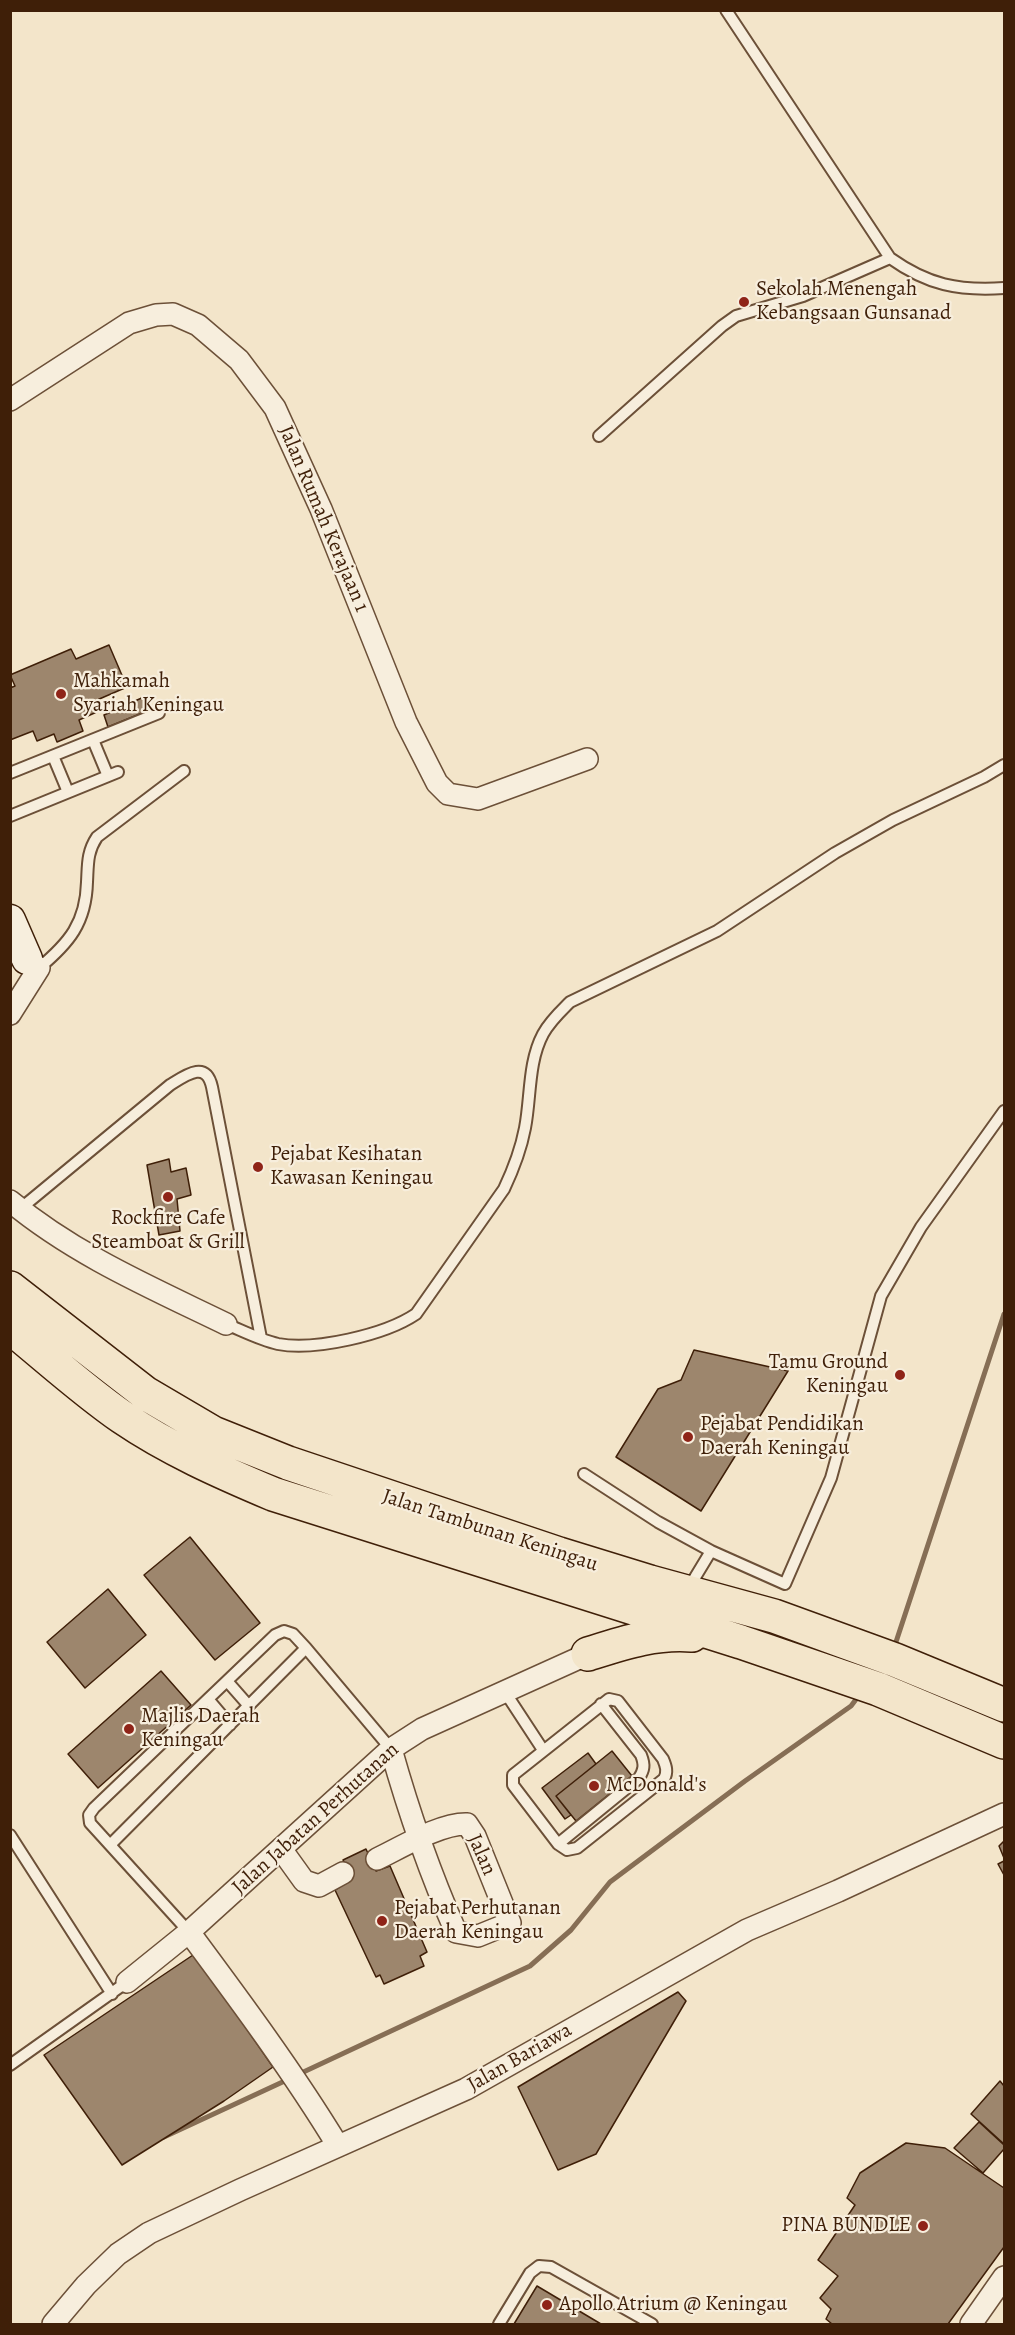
<!DOCTYPE html>
<html>
<head>
<meta charset="utf-8">
<style>
  body { margin:0 }
  #map { position:relative; width:1015px; height:2335px; overflow:hidden; background:#f3e5ca; font-family:Alegreya,serif }
  canvas { display:block }
  .frame { position:absolute; inset:0; border:12px solid #3f1f08; pointer-events:none }
</style>
</head>
<body>
<div id="map">
<canvas width="1015" height="2335"></canvas>
<div class="frame"></div>
</div>
<script>
const ctx = document.querySelector('canvas').getContext('2d');
ctx.lineJoin = 'round';
function trace(path, color, width, dash) { ctx.strokeStyle = color; ctx.lineWidth = width; ctx.lineCap = dash ? 'butt' : 'round'; ctx.setLineDash(dash || []); ctx.stroke(path); }
function fillPath(path, color) { ctx.fillStyle = color; ctx.fill(path, 'evenodd'); }
function label(font, color, halo, rows, align = 'center') {
  ctx.font = font + ' Alegreya,serif'; ctx.lineWidth = 4.5; ctx.setLineDash([]); ctx.textBaseline = 'middle'; ctx.strokeStyle = halo; ctx.fillStyle = color; for (const [text, x, y, turn = 0] of rows) {
    ctx.save(); ctx.translate(x, y); ctx.rotate((+turn || 0) * Math.PI / 180); ctx.textAlign = isNaN(turn) ? turn : align; if (halo) ctx.strokeText(text, 0, 0); ctx.fillText(text, 0, 0); ctx.restore();
  }
}
const stream = new Path2D(`
  M894,1648L1004,1314
  M297,2075L530,1966L571,1930L610,1882L745,1781L851,1706L860,1694
  M164,2137L289,2079`);
const building = new Path2D(`
  M109,645L127,687L97,700L101,710L79,720L83,731L57,742L54,734L37,741L33,731L10,740V688L15,686L10,675L71,649L76,659Z
  M146,696L152,709L108,727L104,715Z
  M169,1159L171,1172L186,1168L191,1195L177,1199L180,1231L159,1235L147,1165Z
  M694,1350L788,1371L701,1511L616,1457L658,1389L681,1380Z
  M190,1537L260,1623L215,1660L144,1575Z
  M108,1589L146,1635L85,1688L47,1642Z
  M161,1671L191,1705L98,1788L68,1754Z
  M612,1751L632,1776L576,1821L556,1796Z
  M588,1753L596,1764L556,1796L571,1815L565,1819L542,1788Z
  M1004,1841V1858L999,1846Z
  M366,1849L376,1871L390,1866L427,1952L420,1956L424,1966L384,1984L380,1975L376,1977L335,1890L352,1879L343,1860Z
  M1004,1861V1875L998,1864Z
  M193,1955L225,1997L273,2067L224,2101L122,2165L44,2055Z
  M678,1992L686,2001L596,2154L558,2170L518,2087Z
  M1000,2081L1004,2086V2144L971,2114Z
  M979,2122L1004,2145V2149L983,2173L954,2148Z
  M906,2143L945,2148L1004,2188V2247L948,2324H832L826,2319L831,2309L820,2298L838,2276L818,2260L855,2205L847,2198L860,2173Z
  M537,2286L601,2324H514Z`);
const lane = new Path2D(`
  M726,10L890,258C928,285 958,291 1004,288
  M599,436L722,326L736,316L803,296L890,258
  M93,740L108,776
  M53,756L68,792
  M10,773L159,713
  M10,816L118,772
  M39,968C69,943 86,923 87,882C88,864 87,852 97,837L184,771
  M20,1209L170,1085C186,1075 206,1060 212,1087L261,1338
  M226,1324C243,1331 260,1340 278,1344C314,1351 385,1335 416,1314L504,1189C513,1170 521,1149 525,1128C531,1097 528,1062 543,1034C550,1021 560,1012 570,1002L717,931L835,853L893,820L984,777L1004,765
  M584,1474L658,1522L711,1551L785,1584L831,1478L881,1296L921,1227L1004,1111
  M688,1589L711,1551
  M227,1681L249,1706
  M505,1692L543,1750
  M208,1699L230,1725
  M609,1699L618,1701L663,1759C666,1766 668,1772 664,1779L577,1848L567,1850L558,1844L513,1785V1775Z
  M10,1835L112,1994
  M558,1844L639,1778C644,1770 645,1765 641,1755L601,1704
  M110,1845L90,1823L89,1815L94,1808L275,1635L284,1631L293,1634L306,1648
  M189,1932L110,1845L306,1648L391,1749
  M10,2065L127,1982
  M499,2324L530,2273L539,2266L551,2267L652,2324`);
const street = new Path2D(`
  M10,400L129,323L156,315L173,314L198,325L239,360L275,408L321,509L406,722L437,783L448,794L478,799L587,759
  M10,1014L39,968L16,952
  M10,1201C75,1255 152,1288 226,1324
  M281,1849L304,1881L319,1886L343,1873
  M377,1859C402,1847 441,1823 467,1824L475,1836L510,1923L478,1936L456,1932C429,1871 409,1813 391,1749
  M189,1932C241,2002 293,2072 338,2146
  M127,1982L189,1932L391,1749L422,1729L588,1654
  M53,2324L86,2285L118,2254L149,2233L240,2190L466,2089L747,1930L838,1891L1004,1814
  M971,2324L1004,2277`);
const secondary = new Path2D(`
  M10,920L27,959`);
const primary = new Path2D(`
  M10,1288L145,1393L213,1433L288,1463L559,1554L650,1582L774,1616L895,1660L1004,1705
  M10,1327C47,1357 83,1390 122,1417C169,1449 221,1472 273,1494L741,1642L878,1689L1004,1742
  M588,1654C623,1643 655,1632 692,1635`);
const markers = [
  [744,302,6,"#8f2418"],
  [61,694,6,"#8f2418"],
  [258,1167,6,"#8f2418"],
  [168,1197,6,"#8f2418"],
  [900,1375,6,"#8f2418"],
  [688,1437,6,"#8f2418"],
  [129,1729,6,"#8f2418"],
  [594,1786,6,"#8f2418"],
  [382,1921,6,"#8f2418"],
  [923,2226,6,"#8f2418"],
  [547,2305,6,"#8f2418"]
];
const poiNames = [
  ["Sekolah Menengah",756,290],
  ["Kebangsaan Gunsanad",756,314],
  ["Mahkamah",73,682],
  ["Syariah Keningau",73,706],
  ["Pejabat Kesihatan",270,1155],
  ["Kawasan Keningau",270,1179],
  ["Rockfire Cafe",168,1219,"center"],
  ["Steamboat & Grill",168,1243,"center"],
  ["Tamu Ground",888,1363,"right"],
  ["Keningau",888,1387,"right"],
  ["Pejabat Pendidikan",700,1425],
  ["Daerah Keningau",700,1449],
  ["Majlis Daerah",141,1717],
  ["Keningau",141,1741],
  ["McDonald's",606,1786],
  ["Pejabat Perhutanan",394,1909],
  ["Daerah Keningau",394,1933],
  ["PINA BUNDLE",911,2226,"right"],
  ["Apollo Atrium @ Keningau",559,2305]
];
const streetNames = [
  ["Jalan Rumah Kerajaan 1",323,519,67],
  ["Jalan Tambunan Keningau",490,1531,18],
  ["Jalan Jabatan Perhutanan",316,1819,-42],
  ["Jalan",481,1855,66],
  ["Jalan Bariawa",520,2058,-30]
];
trace(stream, '#866e55', 5);
fillPath(building, '#9d866d');
trace(building, '#3f1f08', 1.5);
trace(lane, '#6c5038', 14);
trace(street, '#6c5038', 24);
trace(secondary, '#3f1f08', 33);
trace(primary, '#3f1f08', 36);
trace(lane, '#f7eedd', 10);
trace(street, '#f7eedd', 21);
trace(secondary, '#f7eedd', 30);
trace(primary, '#f3e5ca', 33);
for (const [x, y, r, color] of markers) { const dot = new Path2D(); dot.arc(x, y, r, 0, 2 * Math.PI); ctx.fillStyle = color; ctx.fill(dot); trace(dot, '#f7eedd', 2); }
label('21px', '#3f1f08', '#f7eedd', poiNames, 'left');
label('21px', '#3f1f08', '#f7eedd', streetNames);
</script>
</body>
</html>
